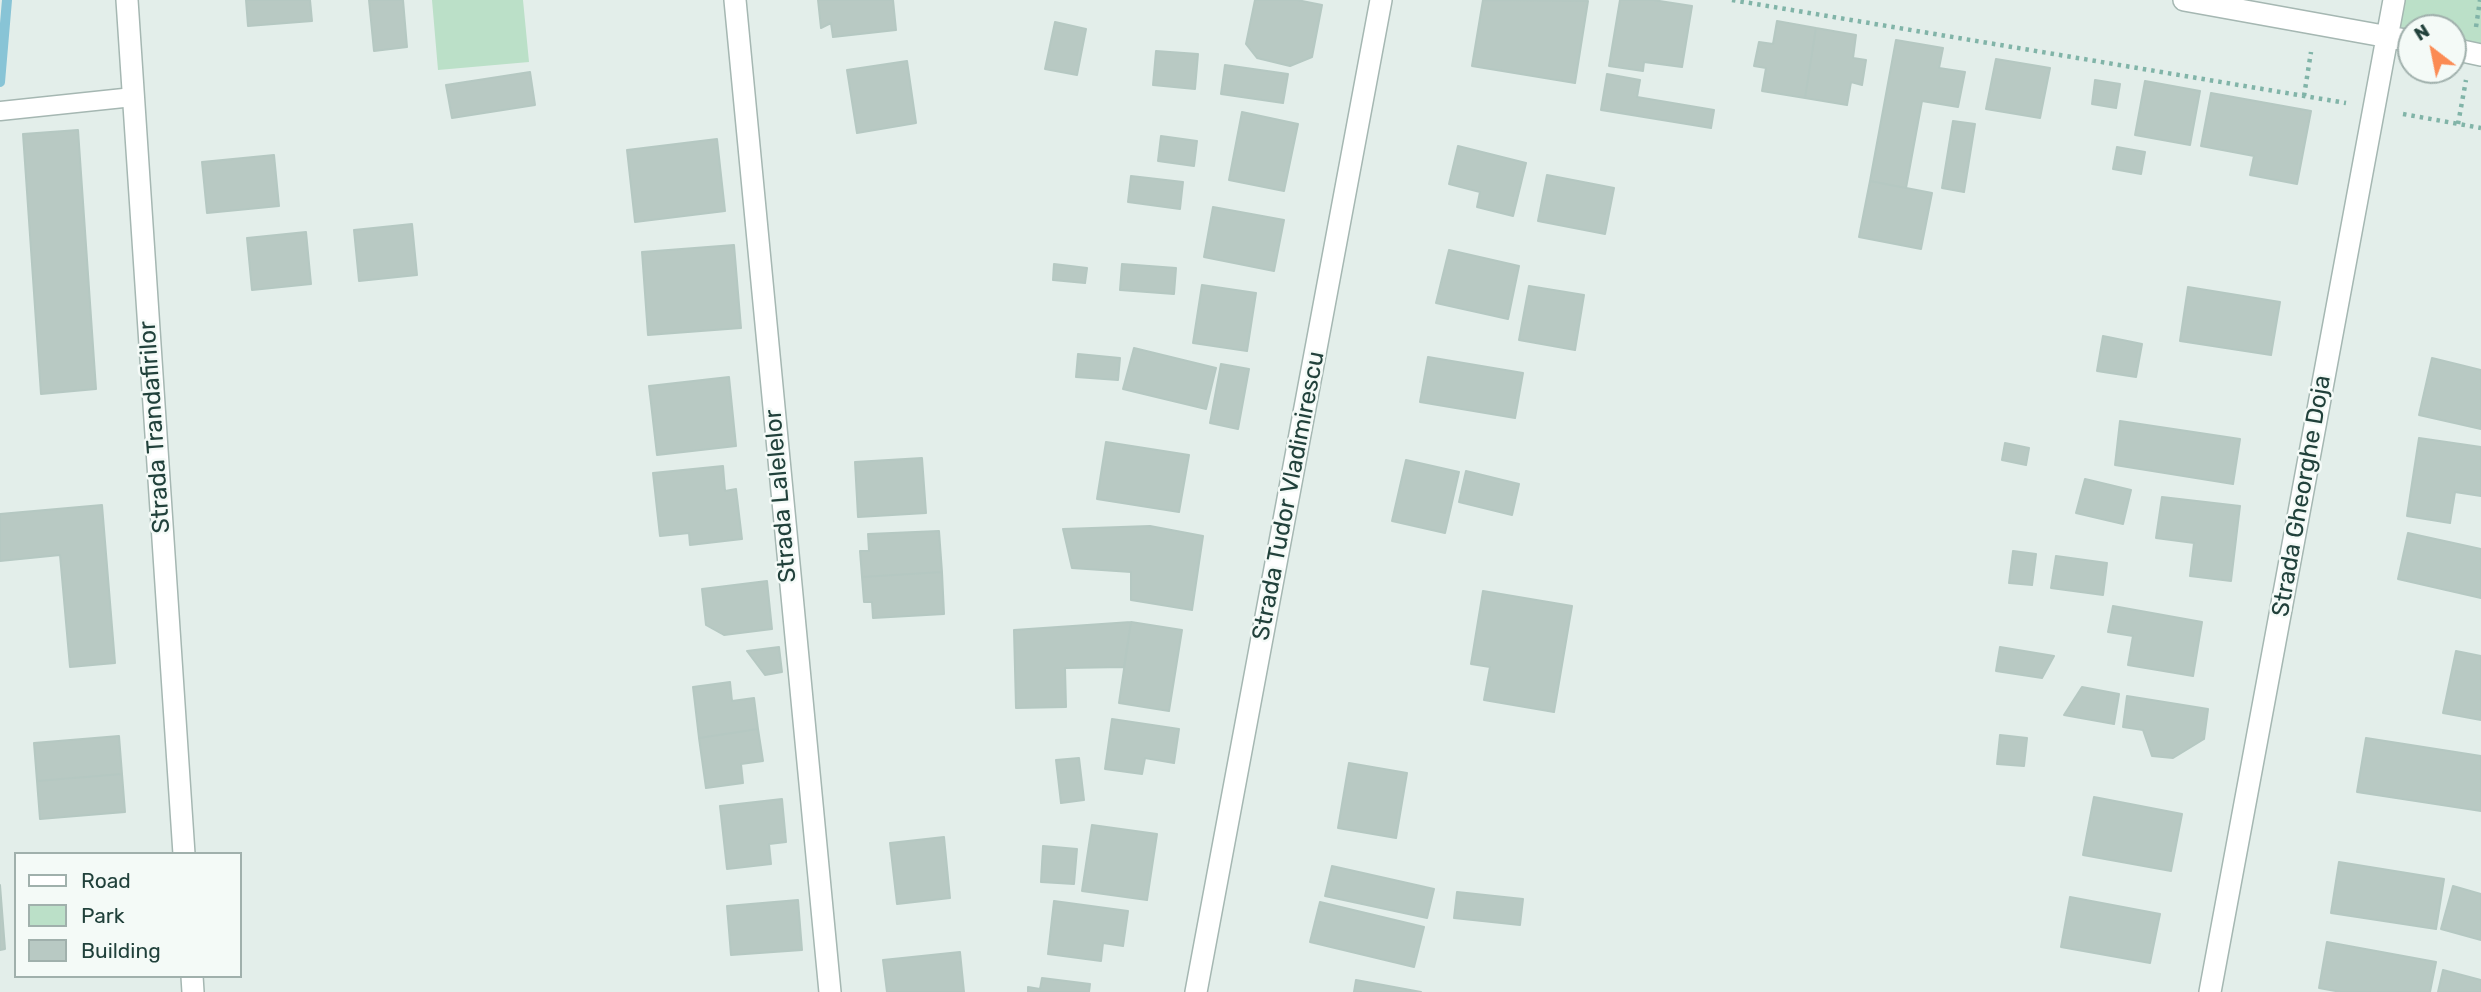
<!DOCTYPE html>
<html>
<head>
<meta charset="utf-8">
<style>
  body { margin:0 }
  #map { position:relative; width:2481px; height:992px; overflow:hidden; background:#e3eeea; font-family:Rubik,sans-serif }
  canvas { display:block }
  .legend { position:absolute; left:14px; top:852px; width:228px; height:126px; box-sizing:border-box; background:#f4faf7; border:2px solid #a0b0ac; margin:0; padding:9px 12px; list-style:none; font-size:21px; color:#21413b }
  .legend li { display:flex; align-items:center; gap:14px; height:35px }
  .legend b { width:35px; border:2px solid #a0b0ac }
  .north { position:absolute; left:2397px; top:14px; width:70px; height:70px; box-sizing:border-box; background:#f4faf7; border:2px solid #a0b0ac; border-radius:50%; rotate:328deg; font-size:19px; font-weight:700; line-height:28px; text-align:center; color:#21413b }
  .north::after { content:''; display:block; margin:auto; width:24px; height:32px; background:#fb8b54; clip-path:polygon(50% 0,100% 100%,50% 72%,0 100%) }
</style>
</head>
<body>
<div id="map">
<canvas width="2481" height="992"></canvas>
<ul class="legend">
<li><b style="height:9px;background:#fff"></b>Road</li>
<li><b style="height:19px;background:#bbe0c8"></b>Park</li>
<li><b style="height:19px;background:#b8c9c3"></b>Building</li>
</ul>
<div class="north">N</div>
</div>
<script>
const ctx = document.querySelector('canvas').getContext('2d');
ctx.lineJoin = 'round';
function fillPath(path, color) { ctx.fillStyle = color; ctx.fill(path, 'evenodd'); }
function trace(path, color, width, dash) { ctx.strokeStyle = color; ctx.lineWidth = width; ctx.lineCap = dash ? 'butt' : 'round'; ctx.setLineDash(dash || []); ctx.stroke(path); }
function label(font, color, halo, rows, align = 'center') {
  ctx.font = font + ' Rubik,sans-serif'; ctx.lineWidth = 5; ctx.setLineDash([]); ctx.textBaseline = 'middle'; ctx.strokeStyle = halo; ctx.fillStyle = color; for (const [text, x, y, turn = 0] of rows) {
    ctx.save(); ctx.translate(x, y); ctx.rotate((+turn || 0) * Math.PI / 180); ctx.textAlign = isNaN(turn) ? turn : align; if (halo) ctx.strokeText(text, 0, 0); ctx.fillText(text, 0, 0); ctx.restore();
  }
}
const green = new Path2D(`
  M432,0H523L529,62L438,70Z
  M2394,0H2481V55L2453,49V28H2411V41L2386,37Z`);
const stream = new Path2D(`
  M0,82L7,0`);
const building = new Path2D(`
  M246,0H310L312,21L248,26Z
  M369,0H403L407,47L374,51Z
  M818,0H893L896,30L833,37L831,23L821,28Z
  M1255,0H1297L1322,5L1312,57L1290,66L1257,58L1246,44Z
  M1483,0L1588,1L1575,83L1472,66Z
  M1620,0H1653L1692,6L1682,67L1644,62L1643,71L1609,66Z
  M1777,21L1816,28L1805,98L1762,91L1766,68L1754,66L1759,42L1773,44Z
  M1055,22L1086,29L1077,75L1045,69Z
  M1816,28L1856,35L1853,58L1866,60L1862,85L1851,82L1847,105L1805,98Z
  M1896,40L1943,48L1939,68L1965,72L1958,107L1922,101L1906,188L1870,181Z
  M1156,51L1198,54L1195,89L1153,85Z
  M1996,59L2050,68L2040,118L1986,109Z
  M907,61L916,123L857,133L847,70Z
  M1225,65L1288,74L1283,103L1221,94Z
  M530,72L535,105L452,118L446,85Z
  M1607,74L1640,80L1637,97L1714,110L1711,128L1601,110Z
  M2095,80L2120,84L2116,108L2092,104Z
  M2145,81L2200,91L2190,145L2135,135Z
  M2211,93L2311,111L2297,184L2250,175L2254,156L2201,146Z
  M1242,112L1298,124L1284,191L1229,180Z
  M1953,121L1975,124L1964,192L1942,188Z
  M78,130L96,389L41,394L23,134Z
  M1161,136L1197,141L1194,166L1158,161Z
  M717,139L725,211L635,222L627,150Z
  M1458,146L1526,163L1513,216L1477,207L1480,192L1449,184Z
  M2117,147L2145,152L2141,174L2113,169Z
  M274,155L279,206L207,213L202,162Z
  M1547,175L1614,188L1605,234L1538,221Z
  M1131,176L1183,182L1180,209L1128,202Z
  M1870,181L1932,193L1921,249L1859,237Z
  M1213,207L1284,220L1274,271L1204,257Z
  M412,224L417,275L359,281L354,230Z
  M306,232L311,284L252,290L247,238Z
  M734,245L741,328L648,335L642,252Z
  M1449,250L1519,266L1508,319L1436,303Z
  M1054,264L1087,268L1085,283L1053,280Z
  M1122,264L1176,268L1174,294L1120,290Z
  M1202,285L1256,293L1247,351L1193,343Z
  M1529,286L1584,295L1575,350L1519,340Z
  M2188,287L2280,302L2271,355L2180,341Z
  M2103,336L2142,344L2136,377L2097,371Z
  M1134,348L1216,368L1206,409L1123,389Z
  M1078,354L1120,358L1118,380L1076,377Z
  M1428,357L1523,373L1515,418L1420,402Z
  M2432,358L2481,370V429L2419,415Z
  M1221,364L1249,369L1238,429L1210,423Z
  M729,377L736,446L657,455L649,386Z
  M2120,421L2240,439L2233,484L2115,465Z
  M2419,438L2481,447V496L2455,492L2450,523L2407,516Z
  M1106,442L1189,455L1179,512L1097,499Z
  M2005,443L2029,448L2026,465L2002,460Z
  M922,458L926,513L858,517L855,462Z
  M1406,460L1459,472L1445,533L1392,521Z
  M723,466L725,491L736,489L742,539L690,545L689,533L660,536L653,473Z
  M1466,471L1519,484L1512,515L1459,502Z
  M2085,479L2131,490L2123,524L2076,513Z
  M2162,497L2240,506L2231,581L2190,576L2194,543L2156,538Z
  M102,505L115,663L70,667L60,555L0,561V514Z
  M1150,526L1203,536L1192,610L1131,600V572L1072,568L1063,529Z
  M939,531L942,572L862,577L860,551H869L868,534Z
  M2408,533L2481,549V598L2398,579Z
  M2013,551L2036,554L2032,585L2009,583Z
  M2056,556L2107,563L2103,595L2051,588Z
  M942,572L944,614L873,618L872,602H864L862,577Z
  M767,581L772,629L724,635L706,625L702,589Z
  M1483,591L1572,606L1554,712L1484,700L1490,667L1471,664Z
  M2113,606L2202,622L2193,676L2128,665L2133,636L2108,632Z
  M1131,622L1182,630L1169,711L1119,703Z
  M1131,622L1124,667L1065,668L1066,707L1016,708L1014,630Z
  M779,647L782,672L765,675L747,651Z
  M2000,647L2054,656L2042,678L1996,671Z
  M2456,651L2481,656V720L2443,713Z
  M730,682L732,701L754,698L758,729L699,738L693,687Z
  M2082,687L2119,694L2114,724L2064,715Z
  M2127,696L2208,709L2204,739L2173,758L2152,756L2143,730L2123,727Z
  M1112,719L1179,729L1174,763L1145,758L1142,774L1105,769Z
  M758,729L763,761L741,764L743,783L706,788L699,738Z
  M2000,735L2027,738L2024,766L1997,764Z
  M119,736L122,774L37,781L34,743Z
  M2366,738L2481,756V811L2357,792Z
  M1079,758L1084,800L1061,803L1056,760Z
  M1349,763L1407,773L1396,838L1338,828Z
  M122,774L125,812L40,819L37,781Z
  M2094,797L2182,814L2171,871L2083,855Z
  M782,799L786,842L769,844L771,864L727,869L720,806Z
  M1092,825L1157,834L1147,900L1082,891Z
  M944,837L950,898L897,904L890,843Z
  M1043,846L1077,849L1074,884L1041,882Z
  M2339,862L2444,879L2436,929L2331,913Z
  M1332,866L1434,889L1427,918L1325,896Z
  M0,885L5,949L0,950Z
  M2453,886L2481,894V940L2441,929Z
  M1457,892L1523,899L1520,925L1454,918Z
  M2070,897L2160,914L2150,963L2061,947Z
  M798,900L802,950L731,955L727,906Z
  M1054,901L1128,911L1123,946L1103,943L1101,961L1048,954Z
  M1320,902L1424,927L1414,967L1310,942Z
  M2327,942L2436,962L2430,992H2341L2319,988Z
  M960,952L964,992H887L883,960Z
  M2443,970L2481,980V992H2438Z
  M1042,978L1090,984L1089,992H1028V987L1040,989Z
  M1356,980L1421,992H1354Z`);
const path = new Path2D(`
  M1732,0L2346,103
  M2476,27L2480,0
  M2304,96L2311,52
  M2403,114L2481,128
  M2458,124L2466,80`);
const service = new Path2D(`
  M0,111L133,97`);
const minor = new Path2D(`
  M127,0L184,854
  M735,0L830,992
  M2184,0L2411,41
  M2453,49L2481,55
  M192,976L193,992
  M2210,992L2394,0`);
const tertiary = new Path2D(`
  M1196,992L1381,0`);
const streetNames = [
  ["Strada Trandafirilor",155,427,-94],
  ["Strada Lalelelor",781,496,-95],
  ["Strada Tudor Vladimirescu",1289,496,-79],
  ["Strada Gheorghe Doja",2302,496,-80]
];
fillPath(green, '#bbe0c8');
trace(stream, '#88c4d6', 10);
fillPath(building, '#b8c9c3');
trace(building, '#b5c8c2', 2);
trace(service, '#a5b7b2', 21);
trace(minor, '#a5b7b2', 24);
trace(tertiary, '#a5b7b2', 24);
trace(path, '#81b4a8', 4.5, [3.5, 5]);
trace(service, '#fff', 18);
trace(minor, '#fff', 21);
trace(tertiary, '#fff', 21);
label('24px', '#21413b', '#f4faf7', streetNames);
</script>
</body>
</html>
